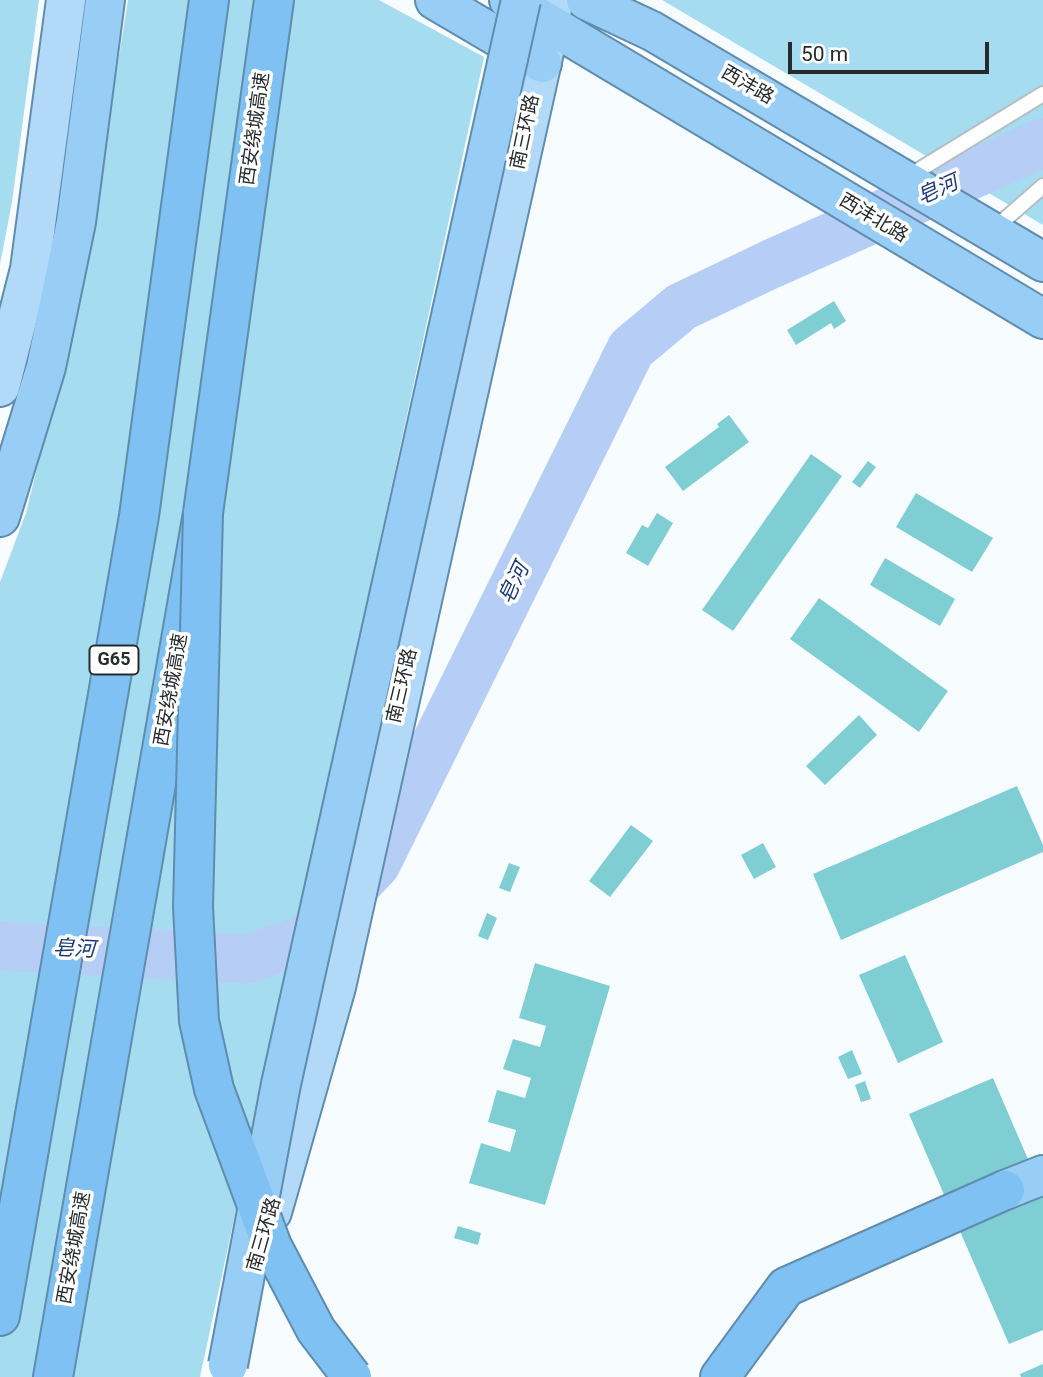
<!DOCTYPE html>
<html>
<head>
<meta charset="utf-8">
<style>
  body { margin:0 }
  #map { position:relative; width:1043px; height:1377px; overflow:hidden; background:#f6fcff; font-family:Roboto,sans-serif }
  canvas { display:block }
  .scale { position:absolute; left:788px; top:42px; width:201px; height:32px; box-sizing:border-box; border:4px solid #272b2c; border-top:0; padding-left:9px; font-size:21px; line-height:24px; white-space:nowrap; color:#272b2c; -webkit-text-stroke:5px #fff; paint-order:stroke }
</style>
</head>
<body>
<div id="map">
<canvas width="1043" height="1377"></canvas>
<div class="scale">50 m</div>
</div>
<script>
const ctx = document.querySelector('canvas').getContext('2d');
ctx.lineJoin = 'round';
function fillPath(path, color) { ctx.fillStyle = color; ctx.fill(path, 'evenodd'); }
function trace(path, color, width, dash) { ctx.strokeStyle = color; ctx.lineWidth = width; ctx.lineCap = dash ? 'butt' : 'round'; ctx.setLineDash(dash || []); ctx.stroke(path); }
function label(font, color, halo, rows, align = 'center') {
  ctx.font = font + ' Roboto,"Noto Sans SC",sans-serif'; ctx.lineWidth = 7; ctx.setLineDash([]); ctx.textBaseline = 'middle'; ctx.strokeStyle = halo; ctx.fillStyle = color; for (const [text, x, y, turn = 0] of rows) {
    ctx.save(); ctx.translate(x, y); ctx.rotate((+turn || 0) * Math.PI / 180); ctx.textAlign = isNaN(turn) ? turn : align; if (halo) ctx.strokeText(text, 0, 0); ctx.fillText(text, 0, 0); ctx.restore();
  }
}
const green = new Path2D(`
  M0,0H39L12,202L0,264Z
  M128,0H379L484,57L200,1377H0V582L26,513L83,282Z
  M662,0H1043V225Z`);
const river = new Path2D(`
  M0,946L246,959L304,940L376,864L631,349L681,307L771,264L1043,143`);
const building = new Path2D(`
  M834,301L846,321L834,329L831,323L796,345L787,330Z
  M729,415L749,442L683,491L665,467L719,427L717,424Z
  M811,454L842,476L733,631L702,610Z
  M868,461L876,467L860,488L852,482Z
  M916,493L993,538L972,572L896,527Z
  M657,513L673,523L648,566L626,553L642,525L648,528Z
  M885,558L955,599L940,626L870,585Z
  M819,598L948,691L919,732L790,639Z
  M859,715L877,735L825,785L806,766Z
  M1017,786L1043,845V852L841,940L813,874Z
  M631,825L653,841L610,897L589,881Z
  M763,843L776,867L754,879L741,855Z
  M509,863L520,867L510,892L499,888Z
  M487,913L497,918L488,940L478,936Z
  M905,955L943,1042L898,1063L859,975Z
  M535,963L610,986L545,1205L469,1183L481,1143L510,1152L516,1130L488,1122L497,1090L525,1098L531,1078L503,1069L513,1039L540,1047L546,1026L519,1018Z
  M852,1050L862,1074L848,1079L838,1057Z
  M993,1078L1043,1194V1330L1009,1344L909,1114Z
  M865,1081L871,1099L861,1102L855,1085Z
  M458,1226L481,1233L478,1245L454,1238Z
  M1043,1364V1377H1021L1020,1374Z`);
const service = new Path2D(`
  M906,178L1043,94
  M994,229L1043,186`);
const primary = new Path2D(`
  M0,387L30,269L66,0
  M272,1212L336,987L550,25L553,0`);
const trunk = new Path2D(`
  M435,0L542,63
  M509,0L1043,319
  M586,0L652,31L1043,262
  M0,517L46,367L76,222L105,0
  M1005,1190L1043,1175`);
const motorway = new Path2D(`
  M0,1316L139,516L209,0
  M53,1377L203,513L274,0
  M720,1377L786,1287L1005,1190`);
const trunkBridge = new Path2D(`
  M228,1365L281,1084L521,0`);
const motorwayBridge = new Path2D(`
  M203,513L193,907L199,1021L214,1089L272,1246L316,1330L352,1377`);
const shields = [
  [114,660,49]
];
const shieldNames = [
  ["G65",114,660]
];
const streetNames = [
  ["西沣路",747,86,30],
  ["西安绕城高速",256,129,-82],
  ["南三环路",526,132,-78],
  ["西沣北路",873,219,31],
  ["南三环路",403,686,-77],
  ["西安绕城高速",172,690,-80],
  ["南三环路",265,1235,-74],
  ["西安绕城高速",75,1248,-80]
];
const waterNames = [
  ["皂河",938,191,-24],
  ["皂河",515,584,-64],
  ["皂河",74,950,3]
];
fillPath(green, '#a5dcef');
trace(river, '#b6cdf6', 49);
fillPath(building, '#7fced4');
trace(service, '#b5bfc3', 18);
trace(primary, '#608cad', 42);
trace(trunk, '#608cad', 42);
trace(motorway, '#608cad', 42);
trace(service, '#fff', 14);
trace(primary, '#b2daf8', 38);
trace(trunk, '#98cef6', 38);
trace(motorway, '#7fc1f3', 38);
trace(trunkBridge, '#608cad', 42, []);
trace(motorwayBridge, '#608cad', 42, []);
trace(trunkBridge, '#98cef6', 38);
trace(motorwayBridge, '#7fc1f3', 38);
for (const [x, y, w] of shields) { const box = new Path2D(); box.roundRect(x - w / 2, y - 14.5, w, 29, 5); ctx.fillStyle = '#fff'; ctx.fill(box); trace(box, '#272b2c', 2); }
label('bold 18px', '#272b2c', null, shieldNames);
label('19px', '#272b2c', '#fff', streetNames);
label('italic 21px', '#1c3975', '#fff', waterNames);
</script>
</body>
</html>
